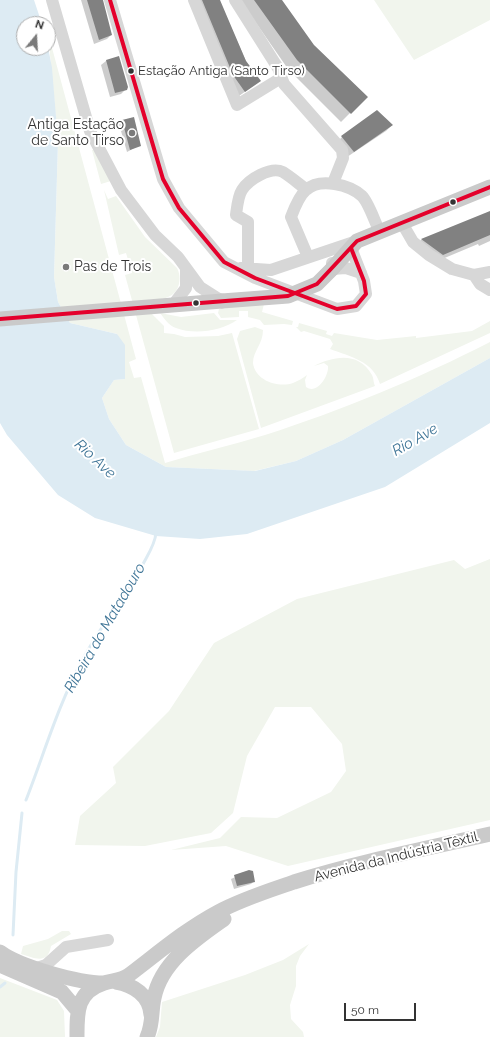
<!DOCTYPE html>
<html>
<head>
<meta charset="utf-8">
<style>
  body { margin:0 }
  #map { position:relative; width:490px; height:1037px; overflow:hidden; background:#fff; font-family:Raleway,sans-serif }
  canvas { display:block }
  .north { position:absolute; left:16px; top:16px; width:40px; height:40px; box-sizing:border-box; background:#fff; border:1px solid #adadad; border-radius:50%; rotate:18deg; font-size:11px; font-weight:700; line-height:16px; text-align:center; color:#333 }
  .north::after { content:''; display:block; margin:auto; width:14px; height:18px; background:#7a7a7a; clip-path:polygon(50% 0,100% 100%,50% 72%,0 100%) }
  .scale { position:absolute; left:344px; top:1003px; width:72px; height:18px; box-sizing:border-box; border:2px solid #333; border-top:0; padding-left:5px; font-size:12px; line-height:14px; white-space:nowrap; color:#333; -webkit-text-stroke:3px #fff; paint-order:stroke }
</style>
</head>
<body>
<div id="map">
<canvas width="490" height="1037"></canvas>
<div class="north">N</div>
<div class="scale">50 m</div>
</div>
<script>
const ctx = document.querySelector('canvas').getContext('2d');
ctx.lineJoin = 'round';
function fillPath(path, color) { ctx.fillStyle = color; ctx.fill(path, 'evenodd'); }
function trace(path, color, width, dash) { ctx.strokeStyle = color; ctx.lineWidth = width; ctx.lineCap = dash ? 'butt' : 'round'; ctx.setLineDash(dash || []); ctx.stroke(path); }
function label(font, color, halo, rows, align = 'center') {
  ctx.font = font + ' Raleway,sans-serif'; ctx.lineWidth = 4; ctx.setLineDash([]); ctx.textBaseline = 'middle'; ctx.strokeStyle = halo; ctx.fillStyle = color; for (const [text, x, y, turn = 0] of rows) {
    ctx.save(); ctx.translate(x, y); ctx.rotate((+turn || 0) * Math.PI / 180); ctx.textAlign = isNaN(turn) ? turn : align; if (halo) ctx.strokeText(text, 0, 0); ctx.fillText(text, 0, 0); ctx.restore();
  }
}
const green = new Path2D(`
  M374,0H490V20L414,60Z
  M48,33L136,359L129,362L134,378L141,377L165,463C198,453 232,445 265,435C340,411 420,378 490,342V358L343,440L296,461L254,471L166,467L126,445L109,419L102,398L114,380L125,379L117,334L70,323L58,302L54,277L58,141Z
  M95,149L111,181L101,184L92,150Z
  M104,190L108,199L116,196L145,237L177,268C182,277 180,293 168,297C162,300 153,299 146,300L152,314L164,326V333L174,334L185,337L218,336L232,333L259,429L174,453L125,275L132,273L126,253L119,255Z
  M264,304L262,312L293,321L292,325L284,324L264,325L260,320L248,317V311H239V317L221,318L218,313L219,309L223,308Z
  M160,313L181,317L214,313L220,320H237C222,331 194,335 176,328C169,326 164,318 160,313Z
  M490,321V333L380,384C373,361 351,357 330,349L333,344L330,339L304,331L301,332L296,327H298L299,323L327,331L326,334L332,336L334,333L377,340L416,336V338L472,331Z
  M255,327L263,330C263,344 253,351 253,363C255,381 279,388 293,383C298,381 303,378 307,375L305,380L306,387C317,395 329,376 328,366L324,363L314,366C333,356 359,351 372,375C374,379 373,381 375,386L261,428L237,339L240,331Z
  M490,559V820L288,866L226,846L171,850L220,838L241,817L277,818L331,792L346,771L342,744L311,707H275L247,756L233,813L211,833L145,846L75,845L80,816L116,783L113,767L169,711L214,643L297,599L454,560L465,569Z
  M62,931H69L71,934L51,946C48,965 34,958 21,954L23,946L48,939Z
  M309,944L300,956L296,966V986L290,1005L291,1019L303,1032L304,1037H156L160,1027L162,1002L245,975L283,960Z
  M0,978L57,1000L64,1011L65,1037H0Z`);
const water = new Path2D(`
  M0,0H34L42,24H24V48H48V47L52,68L58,141L54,277L58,302L70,323L117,334L125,345V379L114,380L102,398L109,419L126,445L166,467L255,471L296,461L343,440L490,358V423L385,487L247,534L200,539L156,536L95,518L58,495L7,435L0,423Z`);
const shadow = new Path2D(`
  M81,0H102L111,35L107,39L94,44Z
  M194,0H219L246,61L260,81L239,96Z
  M240,0H281L313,46L366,97L341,122L288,69Z
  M118,57L126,89L121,94L110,97L101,65L106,61Z
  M133,118L140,145L127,152L119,124L122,121Z
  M392,125L386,131L347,157L336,143L342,137Z
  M490,213V241L479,246L478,244L435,262L414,247L421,240Z
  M240,875L254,881L251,884L234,889L231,879Z`);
const stream = new Path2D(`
  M26,800C44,754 58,705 82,661C99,628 123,599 142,566C147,556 155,545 156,533
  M13,935L16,872L22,813
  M0,987L5,983`);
const building = new Path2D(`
  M87,0H103L112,35L99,40Z
  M202,0H220L246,61L261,81L245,92L233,75Z
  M254,0H282L314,45L368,97L351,114L297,60Z
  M119,56L128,87L127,90L115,93L106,60Z
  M377,110L393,125L354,152L341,136Z
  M134,117L141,146L130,150L122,120Z
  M490,211V235L443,255L421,239Z
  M249,870L253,871L255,882L237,886L234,875Z`);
const minor = new Path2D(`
  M52,0L90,131L121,190L155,235L178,257L200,287L222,301
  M110,0L163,179L179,208L224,262L255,278L337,309L356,306L366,294L364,281L351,248
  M194,0L237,105L281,78
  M235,0L278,68L284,84L342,150L343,158L333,183
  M402,223L413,242L429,255L452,269L474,275L490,272
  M308,257L291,217C294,209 300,195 306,190C320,177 350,185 362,196C369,203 375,223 380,232
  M332,263V269L346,268L361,273
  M241,268L271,270L357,241
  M248,269V222L236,215C237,207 238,196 242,190C249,179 271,166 283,172C291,177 299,184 306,189
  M474,275L480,284L490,290
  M173,305L186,288V268
  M34,969L46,965L66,947L108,940`);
const major = new Path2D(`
  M332,269L357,241L490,187
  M0,319L222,301
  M0,952C20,967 79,983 104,983
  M0,965L62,992L78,1011
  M116,982C133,985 150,995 151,1015
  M77,1037C77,1013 76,992 104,983C113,980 121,981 129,975C158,953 186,929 218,912C242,899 268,891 294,882C358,862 424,849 490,834
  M147,1037C153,1025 151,1011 154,998C161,962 197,938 224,919`);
const majorBridge = new Path2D(`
  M222,301L288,296L317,284L332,269`);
const bus1 = new Path2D(`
  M110,0L163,179L179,208L224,262L255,278L337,309L356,306L366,294L364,281L351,248
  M0,319L288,296L317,284L357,241L490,187`);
const markers = [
  [131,71,3.5,"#333"],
  [132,133,4,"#7a7a7a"],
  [453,202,3.5,"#333"],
  [66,267,4,"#7a7a7a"],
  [196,303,3.5,"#333"]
];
const busNames = [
  ["Estação Antiga (Santo Tirso)",138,71]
];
const poiNames = [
  ["Antiga Estação",124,125],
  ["de Santo Tirso",124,141],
  ["Pas de Trois",74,267,"left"]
];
const streetNames = [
  ["Avenida da Indústria Têxtil",396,857,-14]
];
const waterNames = [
  ["Rio Ave",415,440,-30],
  ["Rio Ave",95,459,43],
  ["Ribeira do Matadouro",105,628,-60]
];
fillPath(green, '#f1f5ed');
fillPath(water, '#ddebf3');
fillPath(shadow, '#0003');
trace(stream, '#ddebf3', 3);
fillPath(building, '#818181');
trace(minor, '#d7d7d7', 12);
trace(major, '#cacaca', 15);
trace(majorBridge, '#cacaca', 15);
trace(bus1, '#e4002b', 4);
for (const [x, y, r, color] of markers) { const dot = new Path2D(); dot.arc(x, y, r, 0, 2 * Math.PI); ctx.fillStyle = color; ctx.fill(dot); trace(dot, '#fff', 1.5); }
label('13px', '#333', '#fff', busNames, 'left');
label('14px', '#333', '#fff', poiNames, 'right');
label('14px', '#333', '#fff', streetNames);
label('italic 15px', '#3f7597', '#fff', waterNames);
</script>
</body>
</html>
